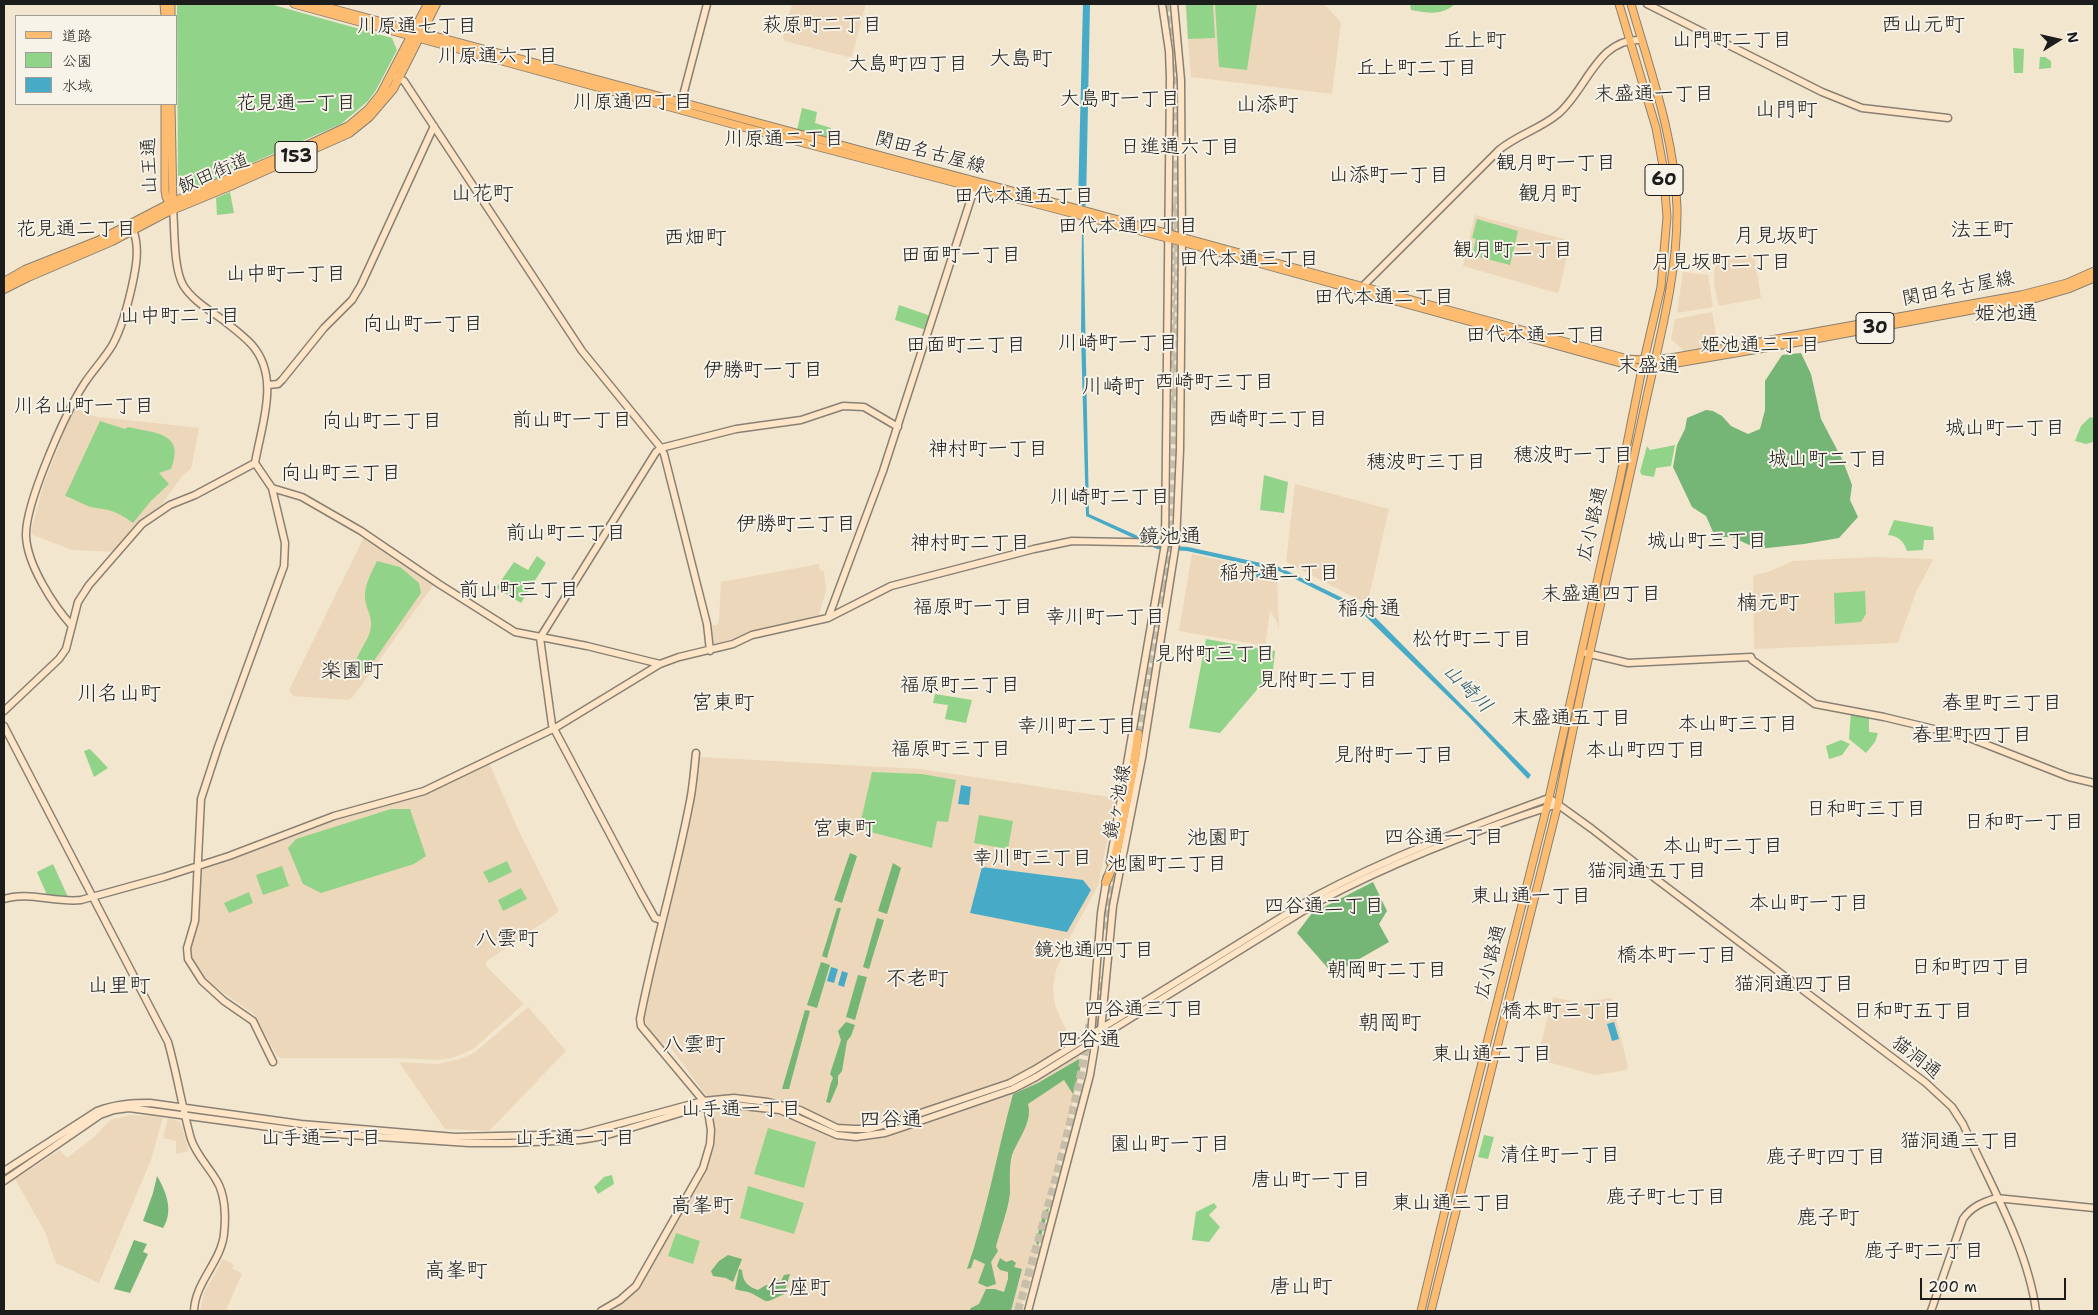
<!DOCTYPE html>
<html>
<head>
<meta charset="utf-8">
<style>
  body { margin:0 }
  #map { position:relative; width:2098px; height:1315px; overflow:hidden; background:#f2e6ce; font-family:"Shantell Sans","Klee One",sans-serif }
  canvas { display:block }
  .frame { position:absolute; inset:0; border:5px solid #1c1c1c; pointer-events:none }
  .legend { position:absolute; left:15px; top:15px; width:162px; height:90px; box-sizing:border-box; background:#f7f3e8; border:1px solid #9f9d96; margin:0; padding:6px 9px; list-style:none; font-size:15px; color:#1c1c1c }
  .legend li { display:flex; align-items:center; gap:10px; height:25px }
  .legend b { width:25px; border:1px solid #9f9d96 }
  .north { position:absolute; left:2033px; top:15px; width:50px; height:50px; -webkit-text-stroke:4px #f7f3e8; paint-order:stroke; rotate:80deg; font-size:14px; font-weight:700; line-height:20px; text-align:center; color:#1c1c1c }
  .north::after { content:''; display:block; margin:auto; width:18px; height:22px; background:#1c1c1c; clip-path:polygon(50% 0,100% 100%,50% 72%,0 100%) }
  .scale { position:absolute; left:1920px; top:1278px; width:146px; height:22px; box-sizing:border-box; border:2px solid #1c1c1c; border-top:0; padding-left:6px; font-size:15px; line-height:18px; white-space:nowrap; color:#1c1c1c; -webkit-text-stroke:4px #f7f3e8; paint-order:stroke }
</style>
</head>
<body>
<div id="map">
<canvas width="2098" height="1315"></canvas>
<div class="frame"></div>
<ul class="legend">
<li><b style="height:6px;background:#febc70"></b>道路</li>
<li><b style="height:14px;background:#92d38a"></b>公園</li>
<li><b style="height:14px;background:#47aac6"></b>水域</li>
</ul>
<div class="north">N</div>
<div class="scale">200 m</div>
</div>
<script>
const ctx = document.querySelector('canvas').getContext('2d');
ctx.lineJoin = 'round';
function fillPath(path, color) { ctx.fillStyle = color; ctx.fill(path, 'evenodd'); }
function trace(path, color, width, dash) { ctx.strokeStyle = color; ctx.lineWidth = width; ctx.lineCap = dash ? 'butt' : 'round'; ctx.setLineDash(dash || []); ctx.stroke(path); }
function label(font, color, halo, rows, align = 'center') {
  ctx.font = font + ' "Shantell Sans","Klee One",sans-serif'; ctx.lineWidth = 4; ctx.setLineDash([]); ctx.textBaseline = 'middle'; ctx.strokeStyle = halo; ctx.fillStyle = color; for (const [text, x, y, turn = 0] of rows) {
    ctx.save(); ctx.translate(x, y); ctx.rotate((+turn || 0) * Math.PI / 180); ctx.textAlign = isNaN(turn) ? turn : align; if (halo) ctx.strokeText(text, 0, 0); ctx.fillText(text, 0, 0); ctx.restore();
  }
}
const built = new Path2D(`
  M792,4H866L852,56L848,57L785,41L783,37Z
  M1185,4H1324L1341,22L1332,94L1191,77Z
  M1475,215L1571,241L1559,291L1557,293L1463,266Z
  M1754,253L1761,298L1720,306L1718,304L1714,283L1715,263Z
  M1683,272L1708,275L1713,307L1677,313Z
  M1712,312L1718,345L1684,351L1671,339L1675,319Z
  M74,408L99,418L100,417L199,428L191,469L182,476L162,504L134,526L115,552L72,550L33,535L31,531L43,486Z
  M1295,484L1389,509L1368,601L1365,603L1286,562Z
  M364,537L397,557L434,584L352,698L348,700L293,696L289,690Z
  M1192,554L1277,572L1279,631L1277,622L1270,611L1265,646L1179,631Z
  M1874,557L1932,559L1933,560L1916,592L1898,643L1754,649L1753,577L1755,575L1768,572L1793,561Z
  M819,564L820,570L824,571L826,591L819,615L756,630L716,645L713,642L710,625H717L719,620L721,582Z
  M699,757L920,769L1116,798L1098,886L1071,935L1056,970L1053,988L1055,1006L1082,1064L1042,1235L1020,1311H607L637,1290L706,1173L713,1147V1112L704,1093L671,1048L656,1039L649,1031L644,1017L691,815Z
  M489,763L518,829L558,909L557,913L487,961L486,966L524,1004L473,1049L452,1058L436,1060L397,1058H281L277,1056L254,1014L212,985L206,978L192,957L191,945L198,915L201,872L203,868L338,818L426,792Z
  M1553,997L1579,1003L1611,998L1628,1067L1627,1070L1595,1075L1537,1059Z
  M528,1007L566,1051L489,1131L445,1129L399,1062L437,1064L460,1059L474,1053Z
  M130,1115L163,1117L151,1160L99,1283L56,1263L45,1232L15,1179L60,1150L67,1158L94,1137L110,1120Z
  M168,1118L179,1121L181,1124L189,1151L176,1154V1141L163,1138Z
  M223,1259L234,1265L232,1268L242,1274L227,1308V1311H200L204,1293Z`);
const green = new Path2D(`
  M177,4H270L392,38L397,50L376,90L368,101L341,124L197,187L178,184Z
  M1186,4H1213L1215,38L1188,39Z
  M1215,4H1257L1247,70L1219,67Z
  M1410,4H1455C1441,16 1428,13 1411,10Z
  M2013,48L2024,49L2023,73H2014Z
  M2040,57H2045L2051,61V68L2039,69Z
  M802,108L817,112L815,123L831,128L828,138L797,130Z
  M230,192L234,213L217,215L216,198Z
  M1477,219L1518,231L1510,265L1475,256L1473,251L1476,239L1472,238Z
  M899,305L931,316L926,330L895,320Z
  M2090,417L2094,418L2093,442L2086,444L2075,441L2081,426Z
  M100,421L125,429L128,427C154,433 186,432 171,469L159,473L169,484L150,502L133,523C119,513 113,510 96,508C86,507 75,499 65,496Z
  M1675,445L1671,466L1656,468L1654,477L1642,475L1640,472L1647,446L1650,450Z
  M1264,475L1288,482L1284,513L1260,510Z
  M1894,520L1933,527L1934,540H1924L1923,550L1907,551C1904,541 1898,536 1888,535Z
  M537,556L546,563L521,603L496,588L514,562L528,570Z
  M377,561L400,567L419,583L421,593L369,668L362,671L355,667C356,654 366,644 370,632C374,616 366,611 365,598C364,585 372,572 377,561Z
  M1865,591L1866,614L1861,622L1835,624L1834,593Z
  M1206,639L1275,651L1273,671L1220,733L1189,728Z
  M935,694L972,700L966,723L945,719L948,705L933,703Z
  M1851,712L1869,716V732L1878,733L1875,742L1866,753L1849,739Z
  M1841,740L1850,744L1842,755L1829,759L1826,746Z
  M90,749L108,768L94,777L84,751Z
  M872,772L922,774L956,780L948,822L937,821L932,848L859,829Z
  M391,809H410L426,856L414,864L321,893L303,884L288,848L296,839Z
  M979,815L1013,821L1008,849L974,843Z
  M507,861L512,872L489,883L483,872Z
  M53,864L68,897L47,895L37,872Z
  M282,866L289,886L263,895L256,875Z
  M521,888L527,899L503,911L498,900Z
  M249,892L253,903L229,913L224,903Z
  M768,1128L816,1142L804,1188L754,1174Z
  M1484,1135L1494,1137L1488,1159L1478,1157Z
  M612,1175L614,1184L598,1194L594,1187L604,1177Z
  M748,1186L804,1203L794,1234L740,1218Z
  M1214,1203L1217,1207L1209,1215L1220,1227L1209,1242L1192,1240L1196,1212Z
  M676,1233L700,1241L693,1264L668,1256Z`);
const forest = new Path2D(`
  M1801,353L1811,374L1821,419L1843,461L1852,485L1850,500L1858,517L1839,538L1804,544L1758,549L1732,537H1720L1713,532L1706,516L1692,507L1673,467L1677,445L1685,429L1687,418L1706,410L1713,411L1722,416L1731,426L1748,434L1760,429L1765,410V381L1782,355Z
  M850,853L857,856L842,903L834,900Z
  M893,863L901,868L887,914L878,911Z
  M1373,882L1387,911L1379,924L1389,942L1333,974L1297,933L1312,913Z
  M837,908H841L827,958L822,956Z
  M877,918L884,920L869,969L863,967Z
  M821,962L830,965L817,1008L807,1005Z
  M858,975L867,977L855,1020L846,1017Z
  M805,1010L810,1011L789,1089H782Z
  M846,1022L855,1025L851,1036L847,1041L842,1071L838,1076V1084L830,1103L826,1102C829,1093 829,1086 833,1078L830,1074L841,1040L838,1031Z
  M1079,1059L1081,1065L1073,1094L1064,1080L1028,1104C1033,1122 1018,1139 1012,1155C1009,1165 1010,1183 1010,1193C1008,1211 1000,1230 996,1247L998,1251L991,1262L996,1284L987,1287L978,1283L985,1264L974,1259L971,1268L967,1269C987,1212 997,1152 1013,1094L1038,1083Z
  M157,1176C166,1191 174,1211 163,1228L143,1221L153,1193Z
  M1049,1208L1038,1246L1036,1242L1044,1211Z
  M134,1240L147,1244L143,1252L148,1254L130,1293L114,1289Z
  M728,1255L742,1259L733,1282L726,1278L713,1276L711,1271L719,1261Z
  M1000,1258L1006,1262L1012,1260L1016,1263L1014,1267L1022,1269L1011,1311H969L971,1308L979,1304L986,1289H995L1004,1292L1008,1279V1272L1000,1270L997,1266Z
  M739,1269L742,1270C743,1282 747,1286 758,1290L766,1285L771,1286L775,1279L781,1281L784,1275L790,1274L784,1294C763,1304 770,1303 751,1293C746,1291 740,1291 735,1289Z`);
const water = new Path2D(`
  M1083,4H1090L1086,204L1083,211L1089,514L1158,545L1188,547L1279,567L1357,605L1371,613L1531,775L1528,779L1469,717L1360,611L1279,571L1187,551L1157,549L1086,516L1081,335L1082,223L1081,210L1078,202Z
  M1257,570L1275,574L1274,581L1256,577Z
  M961,785L971,787L969,805L958,804Z
  M982,867L1083,880L1091,890L1067,932L970,913Z
  M831,967L838,969L834,983L827,981Z
  M842,971L848,973L844,987L838,985Z
  M1614,1022L1619,1039L1612,1041L1607,1024Z`);
const highwayTunnel = new Path2D(`
  M1165,4L1170,42
  M1170,404L1172,203
  M1166,588L1173,528L1174,494L1178,275L1177,63
  M1138,734L1164,583
  M1102,929L1111,874
  M1095,1038L1103,977
  M1018,1311C1045,1215 1076,1119 1090,1020`);
const secondary = new Path2D(`
  M1647,4L1822,92L1862,108L1948,118
  M392,75L404,81L582,351L661,448L664,454L707,624L710,651
  M680,107L707,4
  M173,209C175,230 173,266 183,285C192,300 209,310 223,320C233,328 244,336 252,345C281,378 261,426 255,463L272,488L302,497L361,531L439,584L515,632L587,646L660,664
  M1361,288L1499,150C1517,135 1540,129 1558,114C1586,91 1598,37 1641,40
  M268,385L278,384L282,380L324,328L352,300L361,285L434,126
  M272,488L285,543L284,566L218,747L201,799L195,921L187,948L188,959L202,981L224,1001L253,1021L273,1062
  M828,618L883,471L976,183
  M72,626C53,605 27,564 26,536C25,503 66,412 84,384C93,370 105,358 113,344C122,327 128,304 132,286C136,268 140,247 133,230
  M1586,653L1628,663L1751,657L1752,660L1815,704L1884,717L1967,737L2069,777L2094,783
  M4,711L59,659L66,649L78,602L89,585L142,524L170,505L195,495L255,463
  M4,726L168,1042C177,1074 182,1107 191,1139C196,1154 207,1165 215,1178C226,1194 226,1215 224,1234C221,1262 195,1282 194,1311
  M1110,862L1165,544L1170,78L1169,51L1162,4
  M4,899C28,891 55,903 81,900L164,877L229,856L334,816L424,791L555,728L660,664L679,657L733,644L752,635L828,618L891,586L1034,549L1072,541L1176,543
  M661,920L655,918L641,893L552,725L540,638L656,452L661,448L736,429L801,420L843,406L864,407L898,427
  M1101,1030L1113,906L1142,758L1176,543L1180,450L1182,242L1181,80L1174,4
  M1092,1038L1091,1035L1101,913L1107,877
  M4,1171L97,1111C115,1104 131,1103 150,1103L301,1124L455,1137L581,1134L703,1101L734,1098L768,1102L800,1110L837,1128L855,1129H868L897,1121L1010,1083L1034,1070L1314,897C1389,857 1469,827 1549,798L1592,829L1656,879L1926,1083L1952,1107L1963,1124C1989,1182 2028,1248 2036,1311
  M4,1181L100,1115L114,1110L129,1108L306,1132L469,1143H509L580,1140L604,1136L707,1105L725,1104L780,1110L837,1135L856,1137L885,1133L900,1128L1013,1089L1036,1077L1316,903C1393,862 1476,830 1558,804
  M601,1311L620,1300L636,1286L703,1168L710,1144L711,1130L707,1105L641,1026L640,1019C654,947 675,878 689,806C693,789 694,770 696,753
  M1028,1311L1090,1075L1096,1039
  M1931,1311L1963,1219C1971,1207 1983,1202 1996,1198L2094,1208`);
const primary = new Path2D(`
  M164,4L165,16
  M171,4V16
  M294,4L754,130L1182,242L1642,369L1788,344L2037,298L2068,289L2094,278
  M315,4C753,123 1191,237 1628,359L1644,360L1671,358L2021,295L2067,283L2094,271
  M165,104V190L166,197L171,207
  M171,104L173,206
  M1421,1311L1451,1185L1549,798L1620,479L1642,369L1661,287L1667,217L1663,166L1656,128L1619,4
  M1431,1311L1558,804C1583,672 1616,542 1644,410C1658,344 1678,276 1677,208C1675,138 1650,70 1631,4`);
const highway = new Path2D(`
  M4,282L25,270L98,241L173,202L304,147L349,126L369,109L381,94L428,4
  M4,289L28,277L112,241L167,212L230,186L349,133L369,117L393,89L436,4
  M1106,882C1118,855 1121,828 1127,799C1132,777 1136,756 1138,734`);
const shields = [
  [296,157,42],
  [1664,180,38],
  [1875,328,38]
];
const shieldNames = [
  ["153",296,157],
  ["60",1664,180],
  ["30",1875,328]
];
const streetNames = [
  ["関田名古屋線",930,153,15],
  ["山王通",150,166,-92],
  ["飯田街道",214,174,-23],
  ["関田名古屋線",1958,289,-11],
  ["広小路通",1593,524,-77],
  ["鏡ヶ池線",1118,802,-79],
  ["広小路通",1491,962,-76],
  ["猫洞通",1916,1058,38]
];
const neighbourhoodNames = [
  ["萩原町二丁目",822,26],
  ["川原通七丁目",417,27],
  ["山門町二丁目",1732,41],
  ["川原通六丁目",498,57],
  ["大島町四丁目",908,65],
  ["丘上町二丁目",1417,69],
  ["末盛通一丁目",1654,95],
  ["大島町一丁目",1120,100],
  ["川原通四丁目",633,103],
  ["花見通一丁目",296,104],
  ["川原通二丁目",784,140],
  ["日進通六丁目",1180,148],
  ["観月町一丁目",1556,164],
  ["山添町一丁目",1389,176],
  ["田代本通五丁目",1024,197],
  ["田代本通四丁目",1128,227],
  ["花見通二丁目",76,230],
  ["観月町二丁目",1513,251],
  ["田面町一丁目",961,256],
  ["田代本通三丁目",1249,260],
  ["月見坂町二丁目",1721,263],
  ["山中町一丁目",286,275],
  ["田代本通二丁目",1384,298],
  ["山中町二丁目",180,317],
  ["向山町一丁目",423,325],
  ["田代本通一丁目",1536,336],
  ["川崎町一丁目",1118,344],
  ["田面町二丁目",966,346],
  ["姫池通三丁目",1760,346],
  ["伊勝町一丁目",763,371],
  ["西崎町三丁目",1214,383],
  ["川名山町一丁目",84,407],
  ["西崎町二丁目",1268,420],
  ["前山町一丁目",572,421],
  ["向山町二丁目",382,422],
  ["城山町一丁目",2005,429],
  ["神村町一丁目",988,450],
  ["穂波町一丁目",1573,456],
  ["城山町二丁目",1828,460],
  ["穂波町三丁目",1426,463],
  ["向山町三丁目",341,474],
  ["川崎町二丁目",1110,498],
  ["伊勝町二丁目",796,525],
  ["前山町二丁目",566,534],
  ["城山町三丁目",1707,542],
  ["神村町二丁目",970,544],
  ["稲舟通二丁目",1279,574],
  ["前山町三丁目",519,591],
  ["末盛通四丁目",1601,595],
  ["福原町一丁目",973,608],
  ["幸川町一丁目",1105,618],
  ["松竹町二丁目",1472,640],
  ["見附町三丁目",1215,655],
  ["見附町二丁目",1318,681],
  ["福原町二丁目",960,686],
  ["春里町三丁目",2002,704],
  ["末盛通五丁目",1571,719],
  ["本山町三丁目",1738,725],
  ["幸川町二丁目",1077,727],
  ["春里町四丁目",1972,736],
  ["福原町三丁目",951,750],
  ["本山町四丁目",1646,751],
  ["見附町一丁目",1394,756],
  ["日和町三丁目",1866,810],
  ["日和町一丁目",2024,823],
  ["四谷通一丁目",1444,838],
  ["本山町二丁目",1723,847],
  ["幸川町三丁目",1032,859],
  ["池園町二丁目",1167,865],
  ["猫洞通五丁目",1647,872],
  ["東山通一丁目",1531,897],
  ["本山町一丁目",1809,904],
  ["四谷通二丁目",1324,907],
  ["鏡池通四丁目",1094,951],
  ["橋本町一丁目",1677,956],
  ["日和町四丁目",1971,968],
  ["朝岡町二丁目",1387,971],
  ["猫洞通四丁目",1794,985],
  ["四谷通三丁目",1144,1010],
  ["橋本町三丁目",1562,1012],
  ["日和町五丁目",1913,1012],
  ["東山通二丁目",1492,1055],
  ["山手通一丁目",741,1110],
  ["山手通二丁目",321,1139],
  ["山手通一丁目",575,1139],
  ["猫洞通三丁目",1960,1142],
  ["園山町一丁目",1170,1145],
  ["清住町一丁目",1560,1156],
  ["鹿子町四丁目",1826,1158],
  ["唐山町一丁目",1311,1181],
  ["鹿子町七丁目",1666,1198],
  ["東山通三丁目",1452,1204],
  ["鹿子町二丁目",1924,1252]
];
const waterNames = [
  ["山崎川",1467,689,45]
];
const quarterNames = [
  ["西山元町",1923,26],
  ["丘上町",1475,42],
  ["大島町",1021,60],
  ["山添町",1267,106],
  ["山門町",1786,111],
  ["山花町",482,195],
  ["観月町",1550,195],
  ["法王町",1982,231],
  ["月見坂町",1776,237],
  ["西畑町",695,239],
  ["姫池通",2006,315],
  ["末盛通",1648,367],
  ["川崎町",1113,388],
  ["鏡池通",1170,538],
  ["楠元町",1768,604],
  ["稲舟通",1369,610],
  ["楽園町",352,672],
  ["川名山町",119,695],
  ["宮東町",723,704],
  ["宮東町",844,830],
  ["池園町",1218,839],
  ["八雲町",507,940],
  ["不老町",917,980],
  ["山里町",119,987],
  ["朝岡町",1390,1024],
  ["四谷通",1089,1041],
  ["八雲町",694,1046],
  ["四谷通",891,1121],
  ["高峯町",702,1207],
  ["鹿子町",1828,1219],
  ["高峯町",456,1272],
  ["唐山町",1301,1288],
  ["仁座町",799,1289]
];
fillPath(built, '#edd7ba');
fillPath(green, '#92d38a');
fillPath(forest, '#75b576');
fillPath(water, '#47aac6');
trace(highwayTunnel, '#c7beaa', 8, [8, 4]);
trace(secondary, '#878175', 9);
trace(primary, '#878175', 9);
trace(highway, '#878175', 10);
trace(secondary, '#ffe4c6', 6);
trace(primary, '#febc70', 7);
trace(highway, '#febc70', 8);
for (const [x, y, w] of shields) { const box = new Path2D(); box.roundRect(x - w / 2, y - 15.5, w, 31, 4); ctx.fillStyle = '#f7f3e8'; ctx.fill(box); trace(box, '#1c1c1c', 1); }
label('bold 18px', '#1c1c1c', null, shieldNames);
label('19px', '#1c1c1c', '#f7f3e8', streetNames);
label('20px', '#1c1c1c', '#f7f3e8', neighbourhoodNames);
label('italic 20px', '#2f5c68', '#f7f3e8', waterNames);
label('21px', '#1c1c1c', '#f7f3e8', quarterNames);
</script>
</body>
</html>
